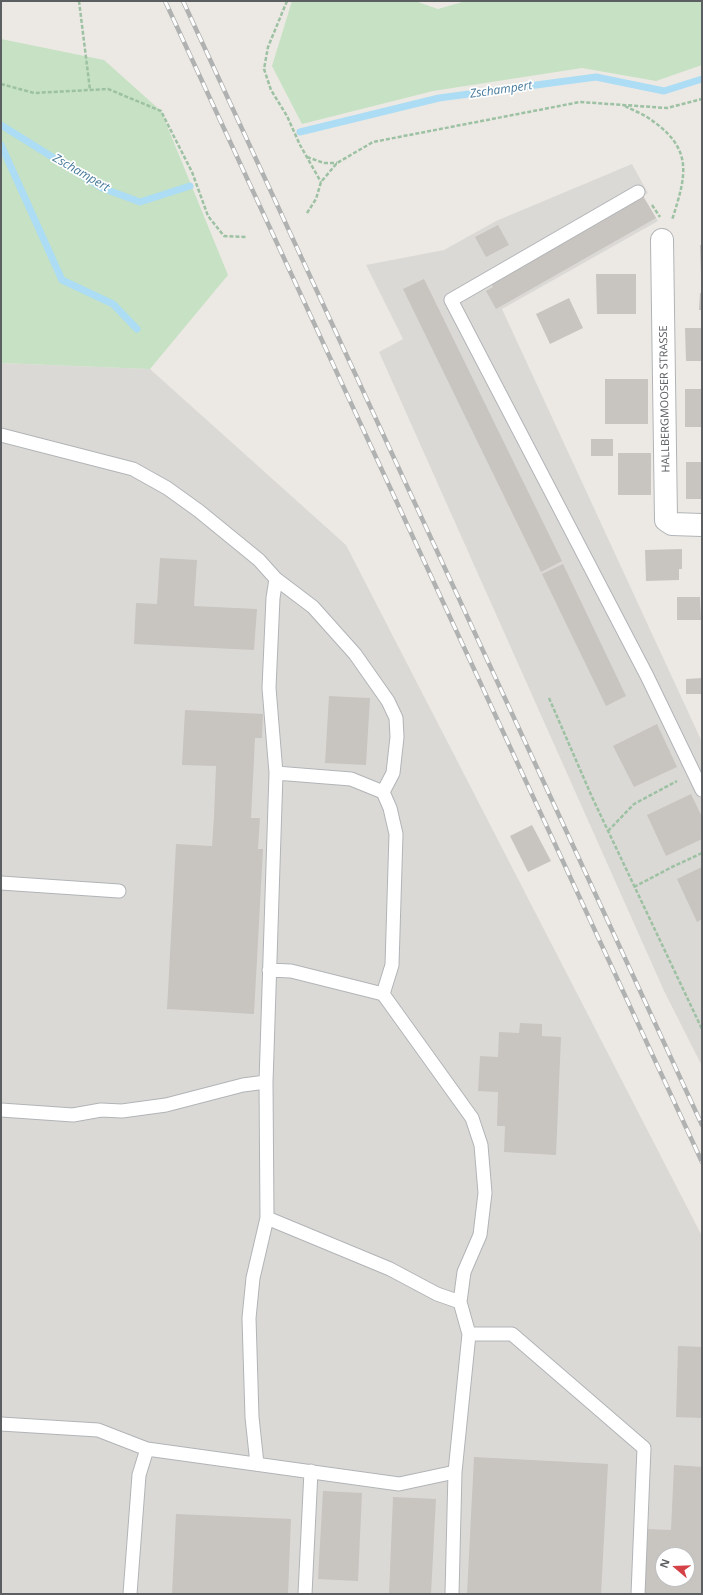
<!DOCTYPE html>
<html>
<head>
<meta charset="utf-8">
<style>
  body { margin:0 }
  #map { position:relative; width:703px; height:1595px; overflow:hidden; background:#ece9e4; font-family:"Open Sans",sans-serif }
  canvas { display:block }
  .frame { position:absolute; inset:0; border:2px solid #5c5f62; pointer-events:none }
  .north { position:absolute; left:655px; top:1547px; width:40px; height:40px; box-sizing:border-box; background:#fff; border:1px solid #bebfc0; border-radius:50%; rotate:289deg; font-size:11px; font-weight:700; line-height:16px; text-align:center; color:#5c5f62 }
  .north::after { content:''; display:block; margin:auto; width:14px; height:18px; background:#d44247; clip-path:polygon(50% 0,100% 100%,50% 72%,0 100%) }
</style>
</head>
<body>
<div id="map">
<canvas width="703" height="1595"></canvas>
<div class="frame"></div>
<div class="north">N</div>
</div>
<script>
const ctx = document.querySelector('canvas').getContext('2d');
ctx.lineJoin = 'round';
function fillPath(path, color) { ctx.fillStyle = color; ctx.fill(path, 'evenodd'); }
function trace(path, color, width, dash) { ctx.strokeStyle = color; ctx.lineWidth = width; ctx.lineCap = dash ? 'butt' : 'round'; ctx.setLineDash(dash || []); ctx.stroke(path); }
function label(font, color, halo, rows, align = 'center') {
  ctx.font = font + ' "Open Sans",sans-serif'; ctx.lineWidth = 3.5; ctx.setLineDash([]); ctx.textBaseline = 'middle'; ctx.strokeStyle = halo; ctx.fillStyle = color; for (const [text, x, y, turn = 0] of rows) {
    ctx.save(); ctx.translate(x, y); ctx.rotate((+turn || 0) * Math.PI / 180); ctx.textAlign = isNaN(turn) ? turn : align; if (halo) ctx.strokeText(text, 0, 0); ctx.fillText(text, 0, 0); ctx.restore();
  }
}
const industrial = new Path2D(`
  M632,164L648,193L643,196L658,221L502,309L702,742V1066L665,993L379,352L403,339L366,265L444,250L496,221Z
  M1,363L150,369L346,545L702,1236V1594H1ZM663,1555H687V1579H663Z`);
const green = new Path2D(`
  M292,1H415L438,9L466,1H702V65L656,81L582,68L433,91L302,124L272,66Z
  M1,39L104,60L161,111L228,275L150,369L1,363Z`);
const stream = new Path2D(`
  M1,125L102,188L140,202L190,186
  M300,132L439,98L596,77L664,91L702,79
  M1,145L62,280L113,304L137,329`);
const building = new Path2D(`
  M643,196L656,218L496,309L486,291L493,287L491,283Z
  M498,225L509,245L486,257L475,237Z
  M700,245H702V275H701Z
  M596,274H636V314H597Z
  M424,279L562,561L541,572L403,289Z
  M700,293H702V310H699Z
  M569,298L583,328L550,344L536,314Z
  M685,328H702V361H686Z
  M605,379H648V424H605Z
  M685,389H702V427H685Z
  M591,439H613V456H591Z
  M618,453H651V495H618Z
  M686,462H702V499H686Z
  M682,549V569H679V580L646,581L645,550Z
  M160,558L197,560L194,606L257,609L254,650L134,644L136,603L157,604Z
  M563,564L626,696L606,706L542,574Z
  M677,597H700L701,620H677Z
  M702,678V694H686V679Z
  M329,696L370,698L366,765L325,763Z
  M185,710L263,714L262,738H255L251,818H260L258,849H263L254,1014L167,1009L176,844L212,846L214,816L216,766L182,765Z
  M657,724L677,767L634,787L613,746Z
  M691,794L702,817V839L666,856L647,815Z
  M532,825L551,861L528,872L510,836Z
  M702,867V919L697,922L677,879Z
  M520,1023L542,1024V1036L561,1037L556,1155L504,1152L505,1126H497L498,1092L478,1091L480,1056L498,1057L499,1032L519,1033Z
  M678,1346L702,1347V1418L676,1417Z
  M474,1457L608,1464L601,1594H467Z
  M674,1465L702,1467V1594L643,1593L646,1529L671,1530ZM663,1555H687V1579H663Z
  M323,1491L362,1493L358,1581L318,1579Z
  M393,1497L436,1499L431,1594H389Z
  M176,1514L291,1519L288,1594H172Z`);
const path = new Path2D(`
  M79,1L90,90
  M287,1L268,47L264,69L271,90L287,116L300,145L321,182
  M1,84L34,93L108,89L161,111L192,172L208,216L224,236L247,237
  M625,106C632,110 641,113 647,117C694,148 687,173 672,220
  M307,157L324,163H337
  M652,205L660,217
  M307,213L316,199L321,182L337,163L373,142L580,102L667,108L702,99
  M549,698L592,797L702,1029
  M608,831L634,804L677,781
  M634,887L672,867L702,853`);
const lane = new Path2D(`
  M638,192L451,300L647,676L702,790
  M1,435L133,469L167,488L199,511L259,560L276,579L313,607L355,654L388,701L396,718L397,737L393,773L383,792
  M276,773L351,779L383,792L390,808L396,834L392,965L383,994L472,1118L481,1145L485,1193L480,1235L464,1272L460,1302L469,1334L455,1472L452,1594
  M1,883L119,891
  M269,970L291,971L383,994
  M1,1110L73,1115L101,1110L122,1111L166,1105L243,1085L266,1082
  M267,1218L390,1269L437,1294L460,1302
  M469,1334H512L644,1448L638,1594
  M1,1424L98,1430L147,1449L399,1484L455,1472
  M257,1464L252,1417L249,1318L253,1278L267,1218L266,1082L276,773L269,688L273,598L276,579
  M130,1594L139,1475L147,1449
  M305,1594L311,1471`);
const street = new Path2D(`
  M662,240L666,520L672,524L702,525`);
const rail = new Path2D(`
  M165,1L702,1162
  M183,1L702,1125`);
const streetNames = [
  ["HALLBERGMOOSER STRASSE",665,399,-91]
];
const waterNames = [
  ["Zschampert",501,90,-8],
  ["Zschampert",81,173,30]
];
fillPath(industrial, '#dbd9d6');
fillPath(green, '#c6e1c3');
trace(stream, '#acddf4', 7);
fillPath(building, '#c8c4c0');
trace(lane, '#b1b4b7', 15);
trace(street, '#b1b4b7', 24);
trace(path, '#9dc1a3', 2.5, [4, 2]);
trace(lane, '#fff', 13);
trace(street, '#fff', 22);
trace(rail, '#b0b1b1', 4.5);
trace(rail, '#fff', 3, [9]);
label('11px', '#5c5f62', '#fff', streetNames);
label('italic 12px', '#487a9c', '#fff', waterNames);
</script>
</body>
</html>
